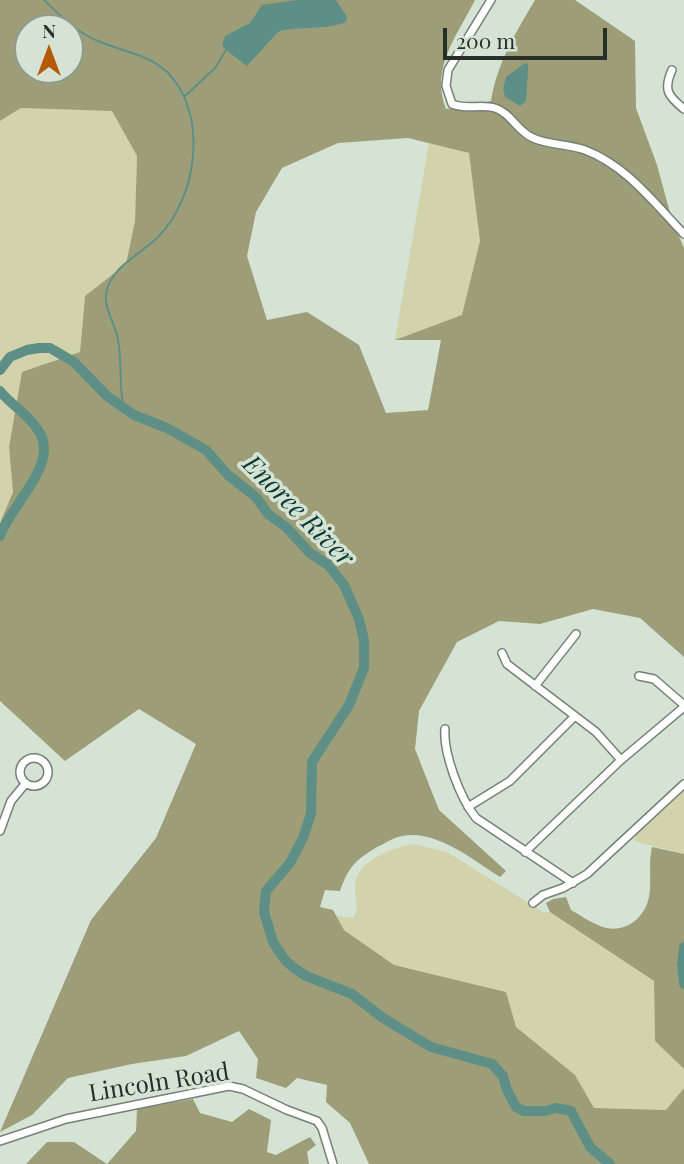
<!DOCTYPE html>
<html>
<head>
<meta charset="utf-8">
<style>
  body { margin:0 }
  #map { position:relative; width:684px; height:1164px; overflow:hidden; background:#d5e3d5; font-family:"Playfair Display",serif }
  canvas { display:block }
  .north { position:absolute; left:14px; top:14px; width:70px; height:70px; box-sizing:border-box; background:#d5e3d5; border:2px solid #909b90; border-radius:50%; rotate:0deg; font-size:19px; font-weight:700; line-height:28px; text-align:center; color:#282e28 }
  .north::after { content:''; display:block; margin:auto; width:24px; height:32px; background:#b65907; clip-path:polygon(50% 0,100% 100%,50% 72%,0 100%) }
  .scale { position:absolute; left:443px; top:28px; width:164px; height:32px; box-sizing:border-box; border:4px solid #282e28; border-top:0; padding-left:9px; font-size:21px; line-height:24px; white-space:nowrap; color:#282e28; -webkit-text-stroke:5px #d5e3d5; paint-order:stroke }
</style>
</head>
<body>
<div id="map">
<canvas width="684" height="1164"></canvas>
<div class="north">N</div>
<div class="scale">200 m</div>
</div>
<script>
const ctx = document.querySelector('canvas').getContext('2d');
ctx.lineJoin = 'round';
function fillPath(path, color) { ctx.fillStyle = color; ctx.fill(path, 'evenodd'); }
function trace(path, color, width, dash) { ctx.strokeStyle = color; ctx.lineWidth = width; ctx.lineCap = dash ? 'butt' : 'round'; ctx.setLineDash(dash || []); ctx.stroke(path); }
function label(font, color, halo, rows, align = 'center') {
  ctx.font = font + ' "Playfair Display",serif'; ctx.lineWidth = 7; ctx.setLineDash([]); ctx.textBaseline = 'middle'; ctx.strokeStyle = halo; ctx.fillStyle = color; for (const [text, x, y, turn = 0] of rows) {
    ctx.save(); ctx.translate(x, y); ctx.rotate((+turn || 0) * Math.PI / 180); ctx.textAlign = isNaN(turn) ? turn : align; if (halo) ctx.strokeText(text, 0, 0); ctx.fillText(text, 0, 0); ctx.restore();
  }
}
const green = new Path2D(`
  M21,108L112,111L137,156L135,221L126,264L85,296L80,352L9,447L13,492L0,523V121Z
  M429,143L469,153L480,241L462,316L395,340Z
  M684,789V854L634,841L638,830Z
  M414,844L447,852L543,912H550L654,981L655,1041L684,1069V1088L667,1110L594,1108L575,1075L515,1027L506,992L394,965L344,930L336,916L353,918C359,909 356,901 355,891C352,862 391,848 414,844Z`);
const forest = new Path2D(`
  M0,0H475C457,36 430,68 446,109L491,101C497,63 516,32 535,0H575L635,41L636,108L657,165L672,220L684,248V657L640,618L593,609L540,624L499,621L457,642L419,711L415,749L439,810L506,871L500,877C473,860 436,829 402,836C394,837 384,844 377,847C355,860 348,868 340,891L325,890L320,907L333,910L344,930L394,965L506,992L516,1027L575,1075L594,1108L666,1110L684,1088V1164H369L350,1123L326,1102L327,1085L297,1078L286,1088L256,1078L258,1059L239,1031L186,1056L132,1064L68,1078L32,1115L0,1132L91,920L156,838L196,744L139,709L65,761L0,701V523L13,492L9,447L22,372L80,352L85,296L126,264L135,221L137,156L112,111L21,108L0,121ZM28,28H70V70H28ZM408,138L469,153L480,241L462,315L395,340H441L428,410L386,413L359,345L307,312L267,320L247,256L256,212L282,168L338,143Z
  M652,847L684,854V1069L655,1041L654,981L550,912L546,903L553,899L566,897L571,910C580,915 590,922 600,926C623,935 644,920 649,897C652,881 648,863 652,847Z
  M193,1099L200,1113L232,1122L249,1109L271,1120L267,1152L276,1155L310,1137L316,1145L307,1152L309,1164H107L136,1131L137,1109Z
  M47,1142H74L107,1164H26Z`);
const water = new Path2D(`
  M297,0H336L347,17L346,22C325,31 298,25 278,32L247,66L226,50L222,45L225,36L250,23L262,5Z
  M525,63L528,64V70L526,101L520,106L505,97L503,89L506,77Z`);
const stream = new Path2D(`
  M44,0C61,16 76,32 98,41C123,52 150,54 170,75C208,117 197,198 158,237C141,254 110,267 106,294C104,307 114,323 117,335C123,359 118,385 124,409
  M185,96L215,68L226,50`);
const river = new Path2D(`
  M0,370L10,357L27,350L39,348H50L74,362L107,396L134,415L167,428L206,450L228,475L256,497L268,514L286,527L310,553L328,565L344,585L359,619L364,640V668L349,705L312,762L311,814L303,838L290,863L266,891L264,912L273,942L285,960L294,968L306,976L352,994L383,1018L431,1047L492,1064L503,1076L507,1090L516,1107L524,1111H545L556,1108L571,1111L590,1147L610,1164
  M0,391C11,405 28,414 38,430C61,463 11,504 0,536
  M684,947L682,964L684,984`);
const street = new Path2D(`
  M491,0L448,70L446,86L452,104C465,110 481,104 495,108C511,113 517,131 533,138C549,145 568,144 585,150C627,166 654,203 684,234
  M672,70C663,90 668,96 684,109
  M502,653L507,664L596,732L621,760
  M639,676L654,679L684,705
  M535,686L576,634
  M445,729C443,753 460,798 476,818L573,883
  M20 772a14 14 0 1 1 28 0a14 14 0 1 1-28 0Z
  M468,807L510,781L575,716
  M0,831L11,801L26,783
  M525,852L621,760L684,707
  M533,903L543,895L563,888L587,874L684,784
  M0,1141L66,1119L229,1086L243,1089L287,1110L317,1121L322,1128L333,1164`);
const streetNames = [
  ["Lincoln Road",159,1083,-9]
];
const waterNames = [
  ["Enoree River",298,511,45]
];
fillPath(green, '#d2d2ab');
fillPath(forest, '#9d9e77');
fillPath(water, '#5e8f87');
trace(stream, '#5e8f87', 2);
trace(river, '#5e8f87', 10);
trace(street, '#748174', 10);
trace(street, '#fff', 7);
label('24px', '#282e28', '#d5e3d5', streetNames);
label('italic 26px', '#0b3a34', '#d5e3d5', waterNames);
</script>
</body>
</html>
